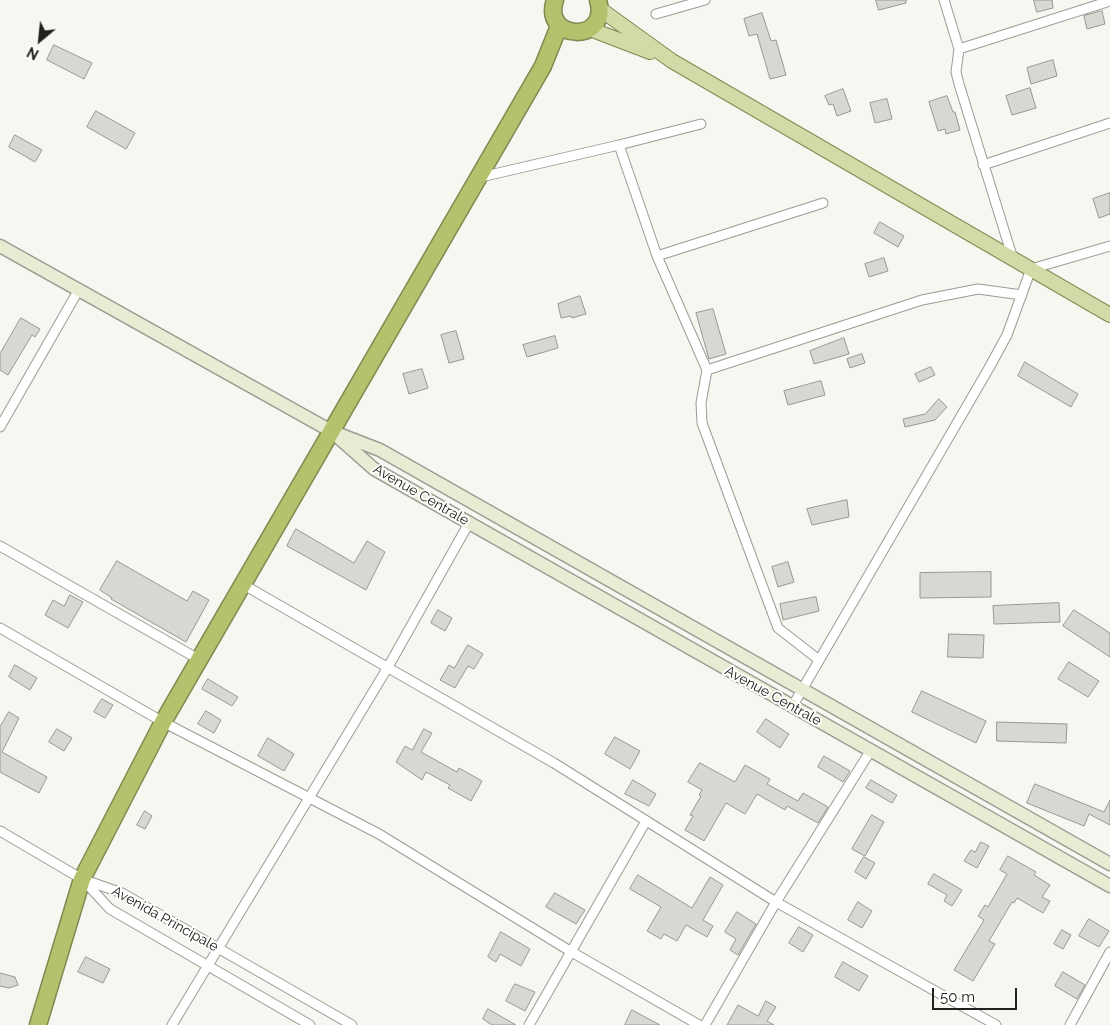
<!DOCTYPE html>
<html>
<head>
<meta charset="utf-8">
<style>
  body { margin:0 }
  #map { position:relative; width:1110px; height:1025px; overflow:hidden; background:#f6f7f0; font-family:Raleway,sans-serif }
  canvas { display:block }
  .north { position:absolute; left:15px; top:15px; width:50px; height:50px; -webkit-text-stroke:4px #fffffe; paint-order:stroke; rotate:208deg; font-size:14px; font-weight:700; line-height:20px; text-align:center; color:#20201e }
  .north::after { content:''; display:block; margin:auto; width:18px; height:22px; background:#20201e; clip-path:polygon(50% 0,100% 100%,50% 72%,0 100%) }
  .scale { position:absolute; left:932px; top:988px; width:85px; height:22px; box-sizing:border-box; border:2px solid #20201e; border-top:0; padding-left:6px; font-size:15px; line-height:18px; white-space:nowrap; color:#20201e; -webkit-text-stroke:4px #fffffe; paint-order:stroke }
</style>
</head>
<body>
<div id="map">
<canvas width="1110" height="1025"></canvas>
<div class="north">N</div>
<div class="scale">50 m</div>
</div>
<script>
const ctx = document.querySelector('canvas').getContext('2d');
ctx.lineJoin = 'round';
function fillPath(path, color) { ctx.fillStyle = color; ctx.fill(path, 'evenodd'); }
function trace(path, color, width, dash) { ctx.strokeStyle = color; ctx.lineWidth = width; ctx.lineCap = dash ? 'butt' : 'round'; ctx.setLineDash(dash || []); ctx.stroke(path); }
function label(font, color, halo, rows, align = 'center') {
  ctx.font = font + ' Raleway,sans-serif'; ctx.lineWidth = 4; ctx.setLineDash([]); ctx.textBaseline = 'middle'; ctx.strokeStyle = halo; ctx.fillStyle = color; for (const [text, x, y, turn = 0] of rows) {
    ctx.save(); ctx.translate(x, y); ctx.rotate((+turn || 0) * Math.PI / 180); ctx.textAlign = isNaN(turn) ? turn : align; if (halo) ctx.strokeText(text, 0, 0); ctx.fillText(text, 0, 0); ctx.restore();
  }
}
const building = new Path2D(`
  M876,0H906V3L879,10Z
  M1034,0H1052L1053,8L1037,12Z
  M1102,11L1105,24L1087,29L1084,16Z
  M762,13L771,41L776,40L786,75L770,79L757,34L749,36L744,19Z
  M54,45L92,63L84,79L47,60Z
  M1053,60L1057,76L1031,84L1027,68Z
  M1030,88L1036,108L1012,115L1006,96Z
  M843,89L851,111L837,116L833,104L829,105L825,96Z
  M947,96L953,112H955L960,130L946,134L945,129L938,131L929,102Z
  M887,99L892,119L875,123L870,103Z
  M96,111L135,133L126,149L87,127Z
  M15,135L42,150L35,162L9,147Z
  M1110,193V214L1099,218L1093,199Z
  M880,222L904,236L898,247L874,233Z
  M884,258L888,271L869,277L865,264Z
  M580,296L586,314L572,318L571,316L561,318L558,304Z
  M713,309L726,354L709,359L696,313Z
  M21,318L40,329L35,337L32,335L8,375L0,370V354Z
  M456,331L464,359L449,363L441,335Z
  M555,336L558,348L527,357L523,345Z
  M844,338L849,354L814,364L810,351Z
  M862,354L865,363L850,368L847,359Z
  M1025,362L1078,394L1071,407L1018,376Z
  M931,367L935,375L919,382L915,374Z
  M422,369L428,388L409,394L403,374Z
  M821,381L825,395L788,405L784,391Z
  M939,399L947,407L935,420L905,427L903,419L925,414Z
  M847,500L849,517L812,525L807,509Z
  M296,529L354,563L367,541L385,552L366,590L287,546Z
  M117,561L187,601L193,591L209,600L186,642L111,599L112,598L100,590Z
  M788,562L794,582L778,587L772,567Z
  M991,572V597L920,598V573Z
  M70,595L83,602L68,628L45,615L53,600L64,606Z
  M816,597L819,611L783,620L780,604Z
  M1059,603L1060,622L994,624L993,606Z
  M438,610L452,618L445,631L431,623Z
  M1074,610L1110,633V657L1063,626Z
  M949,634L984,635L983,658L948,657Z
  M468,645L483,654L474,669L468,666L455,688L440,680L449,665L454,668Z
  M1069,662L1099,681L1088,697L1058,679Z
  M15,665L37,678L30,690L9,677Z
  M208,679L238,697L232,706L202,689Z
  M922,691L986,721L976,743L912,712Z
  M102,699L113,705L105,718L94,712Z
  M206,711L221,720L214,733L198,724Z
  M9,712L19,718L2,752L47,777L39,793L0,772V727Z
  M766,719L789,734L780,748L757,732Z
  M997,722L1067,724L1066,743L997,741Z
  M57,729L72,738L64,751L49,742Z
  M424,729L432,733L421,752L457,772L459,768L482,781L471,801L448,788L450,785L426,772L422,780L396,762L405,746L412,750Z
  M615,737L640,751L630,769L605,754Z
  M268,738L294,754L284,771L258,756Z
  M824,756L850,771L843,782L818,767Z
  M700,763L735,782L745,765L770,779L767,784L798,801L803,793L828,807L818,823L787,806L785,810L757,794L745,814L726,803L704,841L685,830L693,816L690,815L701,796L699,795L702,790L688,782Z
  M633,780L656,794L649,806L625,794Z
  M871,780L897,795L892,803L866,788Z
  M1035,784L1104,812L1110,800V825L1089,814L1084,826L1027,803Z
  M145,811L152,816L145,829L137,825Z
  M872,815L884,822L865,856L852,849Z
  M981,842L989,846L977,868L964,861L971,850L975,852Z
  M1008,856L1036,872L1034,875L1050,885L1042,897L1050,901L1043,913L1017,898L1014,903L1012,902L989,941L995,944L973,981L954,970L984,920L978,916L985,905L988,907L1007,874L1000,870Z
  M864,857L875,863L866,879L855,872Z
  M934,874L962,890L952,906L944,901L947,895L928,884Z
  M638,875L692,908L710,877L723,885L703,920L713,926L707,937L686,925L677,941L664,934L661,939L647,931L661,907L630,889Z
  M555,893L585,910L576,924L546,907Z
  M858,902L872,911L862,928L848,920Z
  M737,912L756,924L738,955L730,950L736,939L725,932Z
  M1089,919L1109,931L1099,947L1079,936Z
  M799,927L813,935L803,952L789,943Z
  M1062,930L1071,935L1063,949L1054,944Z
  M501,932L530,949L521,966L500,954L496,962L488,957Z
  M86,957L110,969L103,983L78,972Z
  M843,962L868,976L859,991L835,977Z
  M1063,972L1085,985L1077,999L1055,986Z
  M0,973L15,977L18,985L9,988L0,986Z
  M515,984L535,992L525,1011L506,1001Z
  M766,1001L776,1007L767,1021L774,1025H727L738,1005L758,1016Z
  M488,1009L516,1025H492L483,1019Z
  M632,1010L660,1025H625Z`);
const street = new Path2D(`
  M944,0L959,49L956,72L959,84L1013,259
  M656,14L705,0
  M959,49L1110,1
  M619,145L657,256L707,370L701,403L702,423L778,628L819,660
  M983,165L1110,123
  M481,177L619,145L701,124
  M657,256L823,203
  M707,370L922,300L978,289L1022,295
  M0,427L78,291
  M0,546L200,660
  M244,585L554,763L776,902L996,1025
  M0,628L163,722L379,834L570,951L699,1025
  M792,707L989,368L1007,335L1031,269L1110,246
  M0,831L82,879L122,893L352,1025
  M84,881L110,909L310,1025
  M172,1025L388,667L469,523
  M529,1025L646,821
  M705,1025L776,902L871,750
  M1070,1025L1110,952`);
const secondary = new Path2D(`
  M0,246L331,431L380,450L1110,864
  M339,438L374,469L1110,886`);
const primary = new Path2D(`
  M600,9L672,61L1110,315
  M590,29L650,52`);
const highway = new Path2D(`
  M555,0C541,41 611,44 598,0
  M38,1025L82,879L163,722L543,66L559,26`);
const streetNames = [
  ["Avenue Centrale",421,495,30],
  ["Avenue Centrale",773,696,29],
  ["Avenida Principale",165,919,29]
];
fillPath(building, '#d7d8d1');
trace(building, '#969891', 1);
trace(street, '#9a9c95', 11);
trace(secondary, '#9a9c95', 15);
trace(primary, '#818951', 16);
trace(highway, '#818951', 19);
trace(street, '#fff', 9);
trace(secondary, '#e9ecd3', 12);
trace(primary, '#d3daa7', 14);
trace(highway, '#b5c16c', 16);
label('14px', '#20201e', '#fffffe', streetNames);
</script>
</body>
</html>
